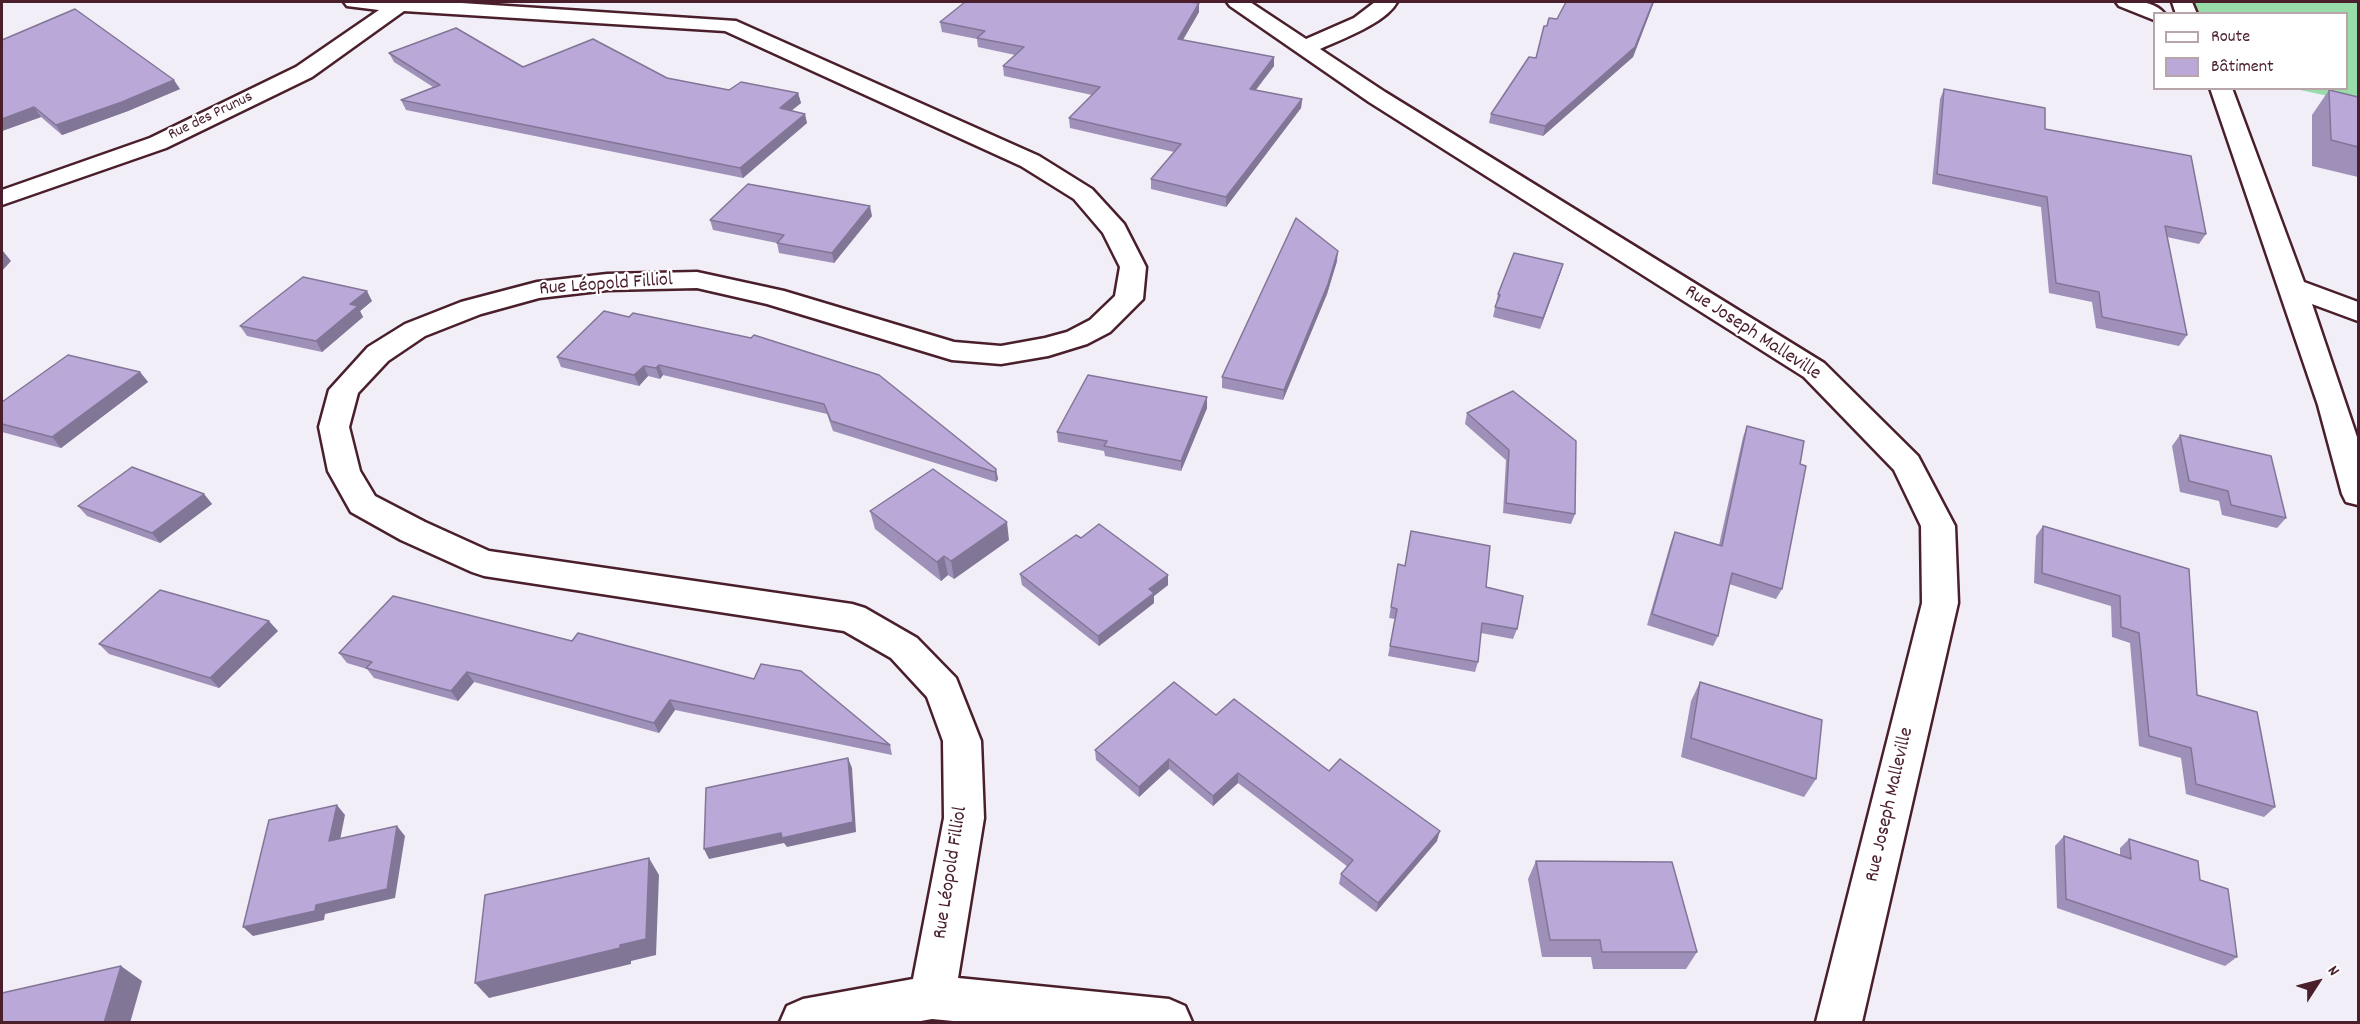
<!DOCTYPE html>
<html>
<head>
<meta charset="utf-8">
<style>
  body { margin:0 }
  #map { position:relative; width:2360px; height:1024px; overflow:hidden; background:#f1eef7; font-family:Dekko,sans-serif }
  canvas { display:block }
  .frame { position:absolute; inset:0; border:3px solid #4a1f2b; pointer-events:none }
  .legend { position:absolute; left:2153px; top:12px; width:195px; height:78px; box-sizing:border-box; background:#fff; border:2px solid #b7a5aa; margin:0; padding:8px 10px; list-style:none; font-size:18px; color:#4a1f2b }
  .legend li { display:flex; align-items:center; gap:12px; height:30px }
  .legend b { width:30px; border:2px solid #b7a5aa }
  .north { position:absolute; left:2288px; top:952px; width:60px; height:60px; -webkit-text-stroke:4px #fff; paint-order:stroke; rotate:54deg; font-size:16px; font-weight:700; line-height:24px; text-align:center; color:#4a1f2b }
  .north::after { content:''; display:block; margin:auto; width:21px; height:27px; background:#4a1f2b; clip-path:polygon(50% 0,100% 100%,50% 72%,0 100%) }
</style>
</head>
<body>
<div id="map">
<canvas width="2360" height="1024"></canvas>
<div class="frame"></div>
<ul class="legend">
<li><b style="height:8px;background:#fff"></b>Route</li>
<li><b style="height:16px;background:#b9a8d8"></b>Bâtiment</li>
</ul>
<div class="north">N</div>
</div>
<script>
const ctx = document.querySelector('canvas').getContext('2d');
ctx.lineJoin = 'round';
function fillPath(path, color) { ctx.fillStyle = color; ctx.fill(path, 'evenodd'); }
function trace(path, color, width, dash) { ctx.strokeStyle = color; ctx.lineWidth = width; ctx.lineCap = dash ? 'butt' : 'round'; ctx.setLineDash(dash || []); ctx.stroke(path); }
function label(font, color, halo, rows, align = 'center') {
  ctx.font = font + ' Dekko,sans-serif'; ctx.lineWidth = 4.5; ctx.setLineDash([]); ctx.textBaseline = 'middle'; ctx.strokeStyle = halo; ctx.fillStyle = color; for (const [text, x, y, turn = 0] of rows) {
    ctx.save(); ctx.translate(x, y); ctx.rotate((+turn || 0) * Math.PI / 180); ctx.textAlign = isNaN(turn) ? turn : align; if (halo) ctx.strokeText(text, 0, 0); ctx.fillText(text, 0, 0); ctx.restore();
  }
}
const green = new Path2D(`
  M2193,2H2358V102L2295,89L2346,88V14L2199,13Z`);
const minor = new Path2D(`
  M344,2H446L736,21L1039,156L1092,189L1124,224L1146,267L1143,299L1110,332L1087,344L1048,356L1001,364L952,360L767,304L697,288L607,290L539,298L481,314L425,336L388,361L358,393L349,427L360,471L375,496L425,522L489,551L852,604L865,608L917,638L956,678L981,741L984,818L958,978L1169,999L1185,1006L1192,1022H964L932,1019L915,1022H780L787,1006L803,999L913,979L944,818L943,741L927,697L891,658L844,631L484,576L472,572L401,540L351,512L328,471L319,427L329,390L368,347L405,324L461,302L537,282L607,274L697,272L784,291L954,342L1001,346L1045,338L1067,332L1090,320L1115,296L1120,267L1103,233L1074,199L1021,166L725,31L404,11L312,77L166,148L2,205V190L150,138L296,67L379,10L347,6Z
  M1227,2H1250L1306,39L1354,18L1375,2H1397C1386,23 1342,39 1320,49L1385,92L1824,363L1918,456L1955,526L1958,603L1862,1022H1816L1922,603L1921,526L1894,470L1804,377L1369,102L1230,6Z
  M2116,2C2131,0 2154,0 2165,14H2154V20L2119,6Z
  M2172,2H2192L2197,14H2176Z
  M2210,88H2232L2304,282L2358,302V321L2312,304L2358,440V505L2346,502L2342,494L2318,405Z`);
const wall = new Path2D(`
  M1566,2H1654L1633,57L1543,136L1489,123L1491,114L1536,58L1547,26L1557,19Z
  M1199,3V12L1183,40L1274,57V66L1256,90L1302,99L1301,108L1226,207L1151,189V179L1174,152L1070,128L1069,118L1092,95L1004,76L1003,66L1015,55L978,47L977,39L942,32L940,22Z
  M2,40L180,89L128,111L62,135L41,117L2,131Z
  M389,53L523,67L667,78L729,90L798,93L801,103L791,111L807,123L743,178L406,110L401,100L433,87L394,62Z
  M1944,89L2045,129L2206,234L2199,244L2167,237L2187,335L2179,346L2096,328L2092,302L2049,293L2041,207L1932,184L1940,99Z
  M2329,90L2358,97V177L2312,166V115Z
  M872,216L834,263L779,253L777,243L713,230L710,220Z
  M1337,261L1327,294L1283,400L1222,388V377Z
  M1563,264L1560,274L1540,329L1493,317L1498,294Z
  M372,301L360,311L363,317L322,352L247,336L240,326Z
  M604,311L996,469L998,479L996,482L833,431L827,414L663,375L660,379L648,376L639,386L561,367L557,357Z
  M140,372L148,382L61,448L2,432V402Z
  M1513,391L1575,514L1571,524L1503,513L1506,460L1465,424L1467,413Z
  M1207,397V408L1181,471L1105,456L1104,451L1058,442L1057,432Z
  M1747,426L1782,589L1776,599L1729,584L1718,636L1713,646L1647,625L1671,542L1675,532L1719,545L1743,437Z
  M2180,435L2286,518L2277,528L2222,515L2219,501L2180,492L2172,446Z
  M204,494L212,504L160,543L87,516L78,506Z
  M870,511L1009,540L954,579L948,575L941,581L875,529Z
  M2043,526L2189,569L2197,695L2275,807L2264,817L2186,794L2181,758L2139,746L2130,643L2112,637L2111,606L2034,583L2036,536Z
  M1081,538L1168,575V585L1154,596V603L1099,646L1022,585L1020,574Z
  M1398,564L1486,587L1517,629L1513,639L1481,633L1478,662L1475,672L1388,656L1395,619L1389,618Z
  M393,596L890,745L892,755L675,710L659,733L474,682L458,701L374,678L367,669L347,663L339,653Z
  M278,631L219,688L109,654L99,644Z
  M1700,682L1816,779L1804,797L1681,757L1691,701Z
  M1216,715L1329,771L1437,841L1376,912L1339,884L1341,874L1348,867L1238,783L1213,806L1169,769L1139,797L1096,760L1095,750Z
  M2064,836L2120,855V848L2129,839L2200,880L2237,957L2225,966L2057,908L2055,846Z
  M1536,861L1697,952L1686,969H1593L1591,957H1542L1528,879Z`);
const shadedWall = new Path2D(`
  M1653,2H1654L1633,57L1543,136L1545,126Z
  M1199,3V12L1178,48V39Z
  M1274,57V66L1249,98L1250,89Z
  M174,80L180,89L128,111L62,135L56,125Z
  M798,93L801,103L782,118L780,108Z
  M1302,99L1301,108L1226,207V197Z
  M34,107L41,117L2,131V119Z
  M805,114L807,123L743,178L740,168Z
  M870,206L872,216L834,263L832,253Z
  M3,251L11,261L2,271V252Z
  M1338,251L1337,261L1327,294L1283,400L1284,390Z
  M1563,264L1560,274L1540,329L1543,318Z
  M367,291L372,301L360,311L363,317L322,352L316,341L350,304Z
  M659,365L663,375L660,379L656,368Z
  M644,366L648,376L639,386L634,375Z
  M140,372L148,382L61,448L52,437Z
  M1207,397V408L1181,471V461Z
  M996,469L998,479L996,482L995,472Z
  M204,494L212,504L160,543L152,533Z
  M1007,522L1009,540L954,579L951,561Z
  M944,556L948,575L941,581L937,562Z
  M1168,575V585L1154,596V603L1099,646L1098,636L1149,589Z
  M269,621L278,631L219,688L210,678Z
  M467,672L474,682L458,701L451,691Z
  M670,700L675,710L659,733L654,723Z
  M848,758L852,768L856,832L787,847L784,843L709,859L704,849L781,833Z
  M1169,759V769L1139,797V787Z
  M1238,773V783L1213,806V796Z
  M337,805L345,815L338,850L329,841Z
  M397,826L405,836L395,898L325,914L324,920L253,936L243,927L316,905Z
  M1440,831L1437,841L1376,912L1378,903Z
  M649,858L659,875L656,955L631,961V964L489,998L475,983L620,945Z
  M121,966L142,981L130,1023H104Z`);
const building = new Path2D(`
  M965,2H1188L1199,3L1178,39L1274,57L1250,89L1302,99L1226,197L1151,179L1181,144L1069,118L1100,87L1003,66L1024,47L977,38L985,31L940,22Z
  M1566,2H1653L1635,47L1545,126L1491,114L1529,57L1536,58L1544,26H1547L1549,18L1557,19Z
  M75,9L174,80L122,102L56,125L34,107L2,119V40Z
  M456,28L523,67L593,39L667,78L729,90L741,82L798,93L780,108L805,114L740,168L401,100L440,85L389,53Z
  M1944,89L2045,108V129L2191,156L2206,234L2165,226L2187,335L2102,317L2099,292L2056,283L2047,197L1937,174Z
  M2329,90L2358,97V147L2331,140Z
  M748,184L870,206L832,253L777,243L784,235L710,220Z
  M1296,218L1338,251L1328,284L1284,390L1222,377Z
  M1514,253L1563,264L1543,318L1495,307L1500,295L1498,294Z
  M303,277L367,291L350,304L358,306L316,341L240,326Z
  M604,311L629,317L633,313L751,338L754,335L879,375L996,469L995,472L831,421L824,404L659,365L656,368L644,366L634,375L557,357Z
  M68,355L140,372L52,437L2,424V402Z
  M1088,375L1207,397L1181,461L1104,446L1107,441L1057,432Z
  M1513,391L1576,441L1575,514L1506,503L1509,450L1467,413Z
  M1747,426L1804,441L1800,464L1806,466L1782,589L1732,573L1718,636L1652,614L1675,532L1722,546Z
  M2180,435L2271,456L2286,518L2231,505L2228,491L2189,481Z
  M132,467L204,494L152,533L78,506Z
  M933,469L1007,522L951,561L944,556L937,562L870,511Z
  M1099,524L1168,575L1149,589L1154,593L1098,636L1020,574L1076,535L1081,538Z
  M2043,526L2189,569L2197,695L2257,712L2275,807L2196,784L2191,748L2149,736L2139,633L2121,627L2120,596L2042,573Z
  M1411,531L1490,546L1486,587L1523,596L1517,629L1482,623L1478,662L1390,646L1397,609L1391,607L1398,564L1405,566Z
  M160,590L269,621L210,678L99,644Z
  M393,596L572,641L578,633L754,679L761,664L801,671L890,745L670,700L654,723L467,672L451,691L366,668L372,662L339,653Z
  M1174,682L1216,715L1234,699L1329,771L1340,759L1440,831L1378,903L1341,874L1353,860L1238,773L1213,796L1169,759L1139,787L1095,750Z
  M1700,682L1822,720L1816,779L1691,738Z
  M848,758L853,822L782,838L781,833L704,849L706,788Z
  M337,805L329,841L397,826L387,889L316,905L315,911L243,927L269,820Z
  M2064,836L2131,859L2129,839L2198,861L2200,880L2228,889L2237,957L2066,899Z
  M649,858L646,939L620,945V948L475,983L485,895Z
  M1536,861L1672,862L1697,952H1602L1600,940H1550Z
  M121,966L104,1023H2V993Z`);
const farStreetnames = [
  ["Rue des Prunus",211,117,-26]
];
const streetNames = [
  ["Rue Léopold Filliol",606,286,-4],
  ["Rue Joseph Malleville",1752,334,33],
  ["Rue Joseph Malleville",1891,805,-77],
  ["Rue Léopold Filliol",952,873,-81]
];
fillPath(green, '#97dca9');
trace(minor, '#4a1f2b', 5);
fillPath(minor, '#fff');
fillPath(wall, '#9f90ba');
fillPath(shadedWall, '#827697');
fillPath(building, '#b9a8d8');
trace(building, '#827697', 1.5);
label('16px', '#4a1f2b', '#fff', farStreetnames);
label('20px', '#4a1f2b', '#fff', streetNames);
</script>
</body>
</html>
